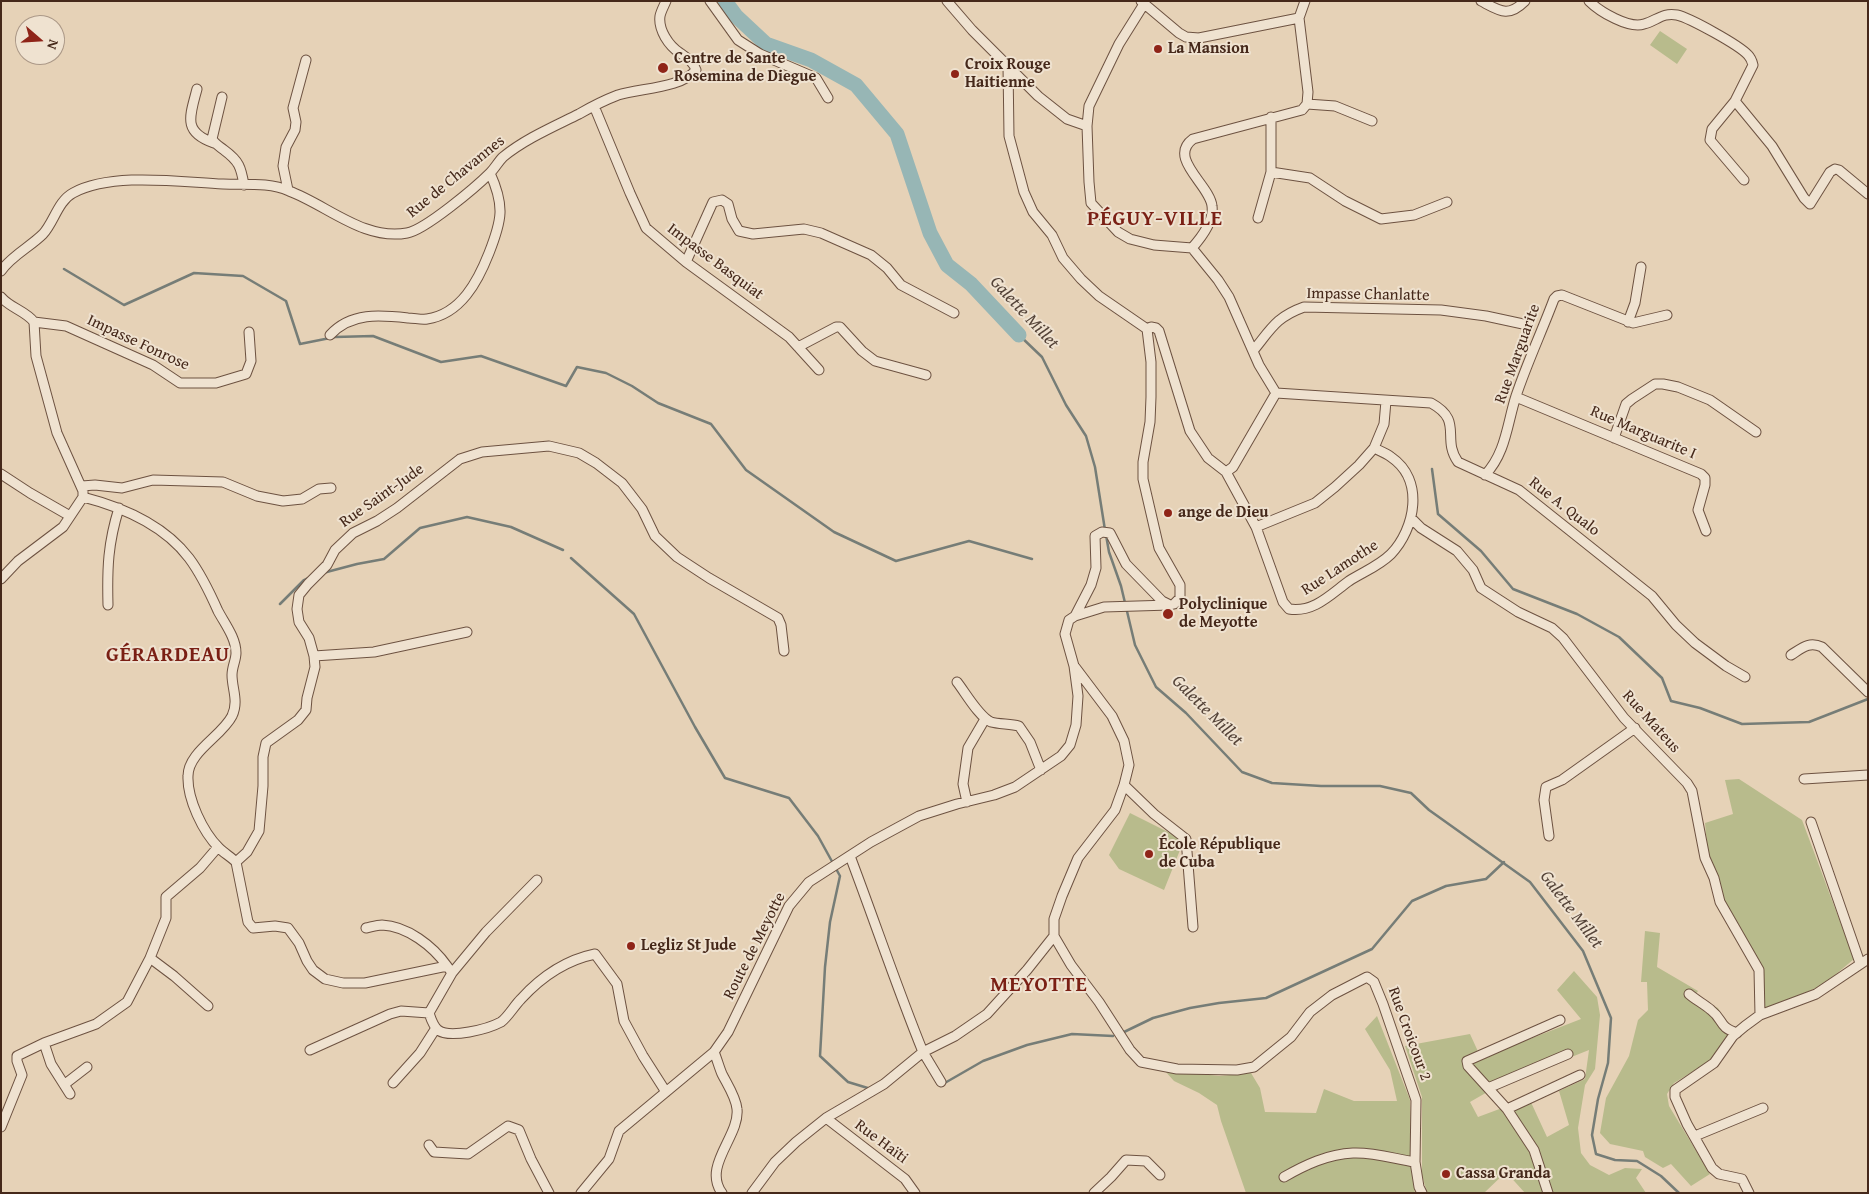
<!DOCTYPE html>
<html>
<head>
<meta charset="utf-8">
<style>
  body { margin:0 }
  #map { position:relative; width:1869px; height:1194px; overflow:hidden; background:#e6d2b7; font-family:"Gentium Book Plus",serif }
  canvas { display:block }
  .frame { position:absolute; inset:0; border:2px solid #45281a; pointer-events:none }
  .north { position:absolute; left:15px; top:15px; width:50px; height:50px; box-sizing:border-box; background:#efe2d0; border:1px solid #ab9887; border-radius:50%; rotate:109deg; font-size:14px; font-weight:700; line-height:20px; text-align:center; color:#45281a }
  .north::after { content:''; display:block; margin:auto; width:18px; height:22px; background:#8f2418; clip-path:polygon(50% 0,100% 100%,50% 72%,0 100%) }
</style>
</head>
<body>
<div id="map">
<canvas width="1869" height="1194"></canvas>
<div class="frame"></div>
<div class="north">N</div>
</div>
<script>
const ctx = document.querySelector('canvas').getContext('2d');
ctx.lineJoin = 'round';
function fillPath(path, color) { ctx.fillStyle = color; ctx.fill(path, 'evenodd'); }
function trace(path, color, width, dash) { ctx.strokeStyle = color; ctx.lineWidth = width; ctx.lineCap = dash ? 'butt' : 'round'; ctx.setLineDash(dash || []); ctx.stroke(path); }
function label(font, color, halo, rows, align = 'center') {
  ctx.font = font + ' "Gentium Book Plus",serif'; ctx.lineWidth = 4; ctx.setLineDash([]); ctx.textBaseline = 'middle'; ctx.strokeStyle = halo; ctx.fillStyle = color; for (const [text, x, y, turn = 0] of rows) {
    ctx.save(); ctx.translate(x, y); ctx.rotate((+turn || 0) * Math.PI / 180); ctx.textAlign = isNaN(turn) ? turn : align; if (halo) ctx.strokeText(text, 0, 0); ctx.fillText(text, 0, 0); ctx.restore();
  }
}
const green = new Path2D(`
  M1660,31L1687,49L1677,64L1650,45Z
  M1739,779L1802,820L1854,959L1823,985L1764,1010V971L1719,892L1708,856L1705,823L1733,814L1725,780Z
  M1130,813L1184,840L1164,890L1119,869L1109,855Z
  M1645,931L1660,933L1657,967L1698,991L1694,997L1718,1008L1730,1032L1710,1061L1674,1083L1667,1094L1669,1106L1710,1174L1691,1186L1671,1164L1663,1168L1645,1157L1643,1151L1610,1144L1600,1133L1606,1098L1629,1056L1638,1020L1648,1010L1647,982H1641Z
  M1574,971L1597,997L1600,1015L1595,1069L1585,1085L1578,1128L1581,1153L1590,1165L1609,1175L1625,1168L1642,1169L1636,1178L1646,1193H1525L1506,1172L1484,1193H1427L1422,1175V1097L1405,1046L1470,1034L1481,1058L1581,1019L1557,990ZM1589,1050L1585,1079L1559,1091L1569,1125L1547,1137L1529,1098L1478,1117L1470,1102L1496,1087Z
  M1377,1016L1410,1100L1411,1169L1415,1193H1246L1221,1121L1217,1105L1199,1093L1174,1081L1164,1070L1219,1076L1251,1073L1260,1088L1265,1112L1316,1113L1324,1089L1354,1101H1397L1390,1070L1365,1029Z`);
const stream = new Path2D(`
  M64,269L124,305L194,273L243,276L286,301L300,344L335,337L373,336L441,362L481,356L566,386L577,367L606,373L632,386L658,403L711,424L746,470L834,532L896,561L969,541L1032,559
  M1019,335L1042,357L1066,405L1086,436L1095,467L1105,530
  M1432,469L1438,514L1481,551L1513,589L1577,614L1619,637L1662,678L1671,701L1700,708L1742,724L1809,722L1868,699
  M1106,535L1109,552L1121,586L1135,645L1156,687L1186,713L1242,772L1272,783L1321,786H1380L1411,793L1429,810L1530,882L1583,951L1611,1018L1608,1063L1598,1099L1592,1135L1596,1154L1615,1160L1637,1161L1661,1176L1679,1193
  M571,558L634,614L695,727L725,778L789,798L818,836L840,876L830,922L825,967L820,1056L848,1082L871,1089
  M323,573L357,564L384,559L420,528L467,517L511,527L563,550
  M280,604L304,580L308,578
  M1124,1032L1153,1018L1190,1008L1219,1003L1266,998L1372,949L1412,901L1446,886L1486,879L1504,862
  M943,1084L983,1061L1027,1045L1072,1034L1113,1036`);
const river = new Path2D(`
  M725,1L736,16L766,44L811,60L856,85L897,134L930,233L947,265L971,284L1019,335`);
const minor = new Path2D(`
  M710,1L738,40L760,54L816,78L828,98
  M947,1L972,30L1038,96L1067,119L1087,126
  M1141,1L1179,33L1186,37L1199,38L1299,18
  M1481,1C1500,11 1508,18 1525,1
  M1589,1C1600,12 1629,29 1644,24C1656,21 1663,12 1677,15C1690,18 1739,45 1748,55C1751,58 1752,61 1753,65L1735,101L1772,146L1804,198L1810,204L1830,172L1835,169L1839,170L1868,194
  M1144,4L1119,44L1089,106L1087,126L1089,182L1091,203L1118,232L1130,239L1154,245L1192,248
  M1008,66L1009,136L1024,192L1033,212L1052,235L1063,258L1081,279L1099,296L1147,329L1151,327L1156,328L1159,331L1190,431L1208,458L1226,472L1256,527L1283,602L1289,609C1314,613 1331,594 1349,581C1363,572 1379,566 1391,554C1415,529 1425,480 1391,457C1386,453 1380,451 1374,448
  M197,89C190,116 182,132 214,143
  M222,97L212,139C215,144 219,146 224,150C239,161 241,167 244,185
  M1735,101L1712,129L1710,140L1744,180
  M1307,104L1335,106L1372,121
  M594,106L630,193L646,228L686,262L789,337L819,370
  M1271,172L1310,178L1345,201L1381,219L1414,215L1447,202
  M288,190L283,166L286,147L295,130L296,122L293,108L306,60
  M1258,218L1271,172V117
  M686,262L713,202L722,200L728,204L732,219L739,231L753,234L804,229L821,233L871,255L887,268L901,285L954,313
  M1,271C11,256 30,247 43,234C54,222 58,201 73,193C112,172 179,182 223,184C245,185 269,182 289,191C327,205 364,241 407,233C425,230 476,187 490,173C495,168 498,162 503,157C525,139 553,127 579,114C591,107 605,100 618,95C640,88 682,88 696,70C693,61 687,58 680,53C669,46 658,30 660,16C661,11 664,6 666,1
  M1,297C10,308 26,311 34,322L36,356L57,433L83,491V497L63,527L18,561L1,579
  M34,322L66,326L153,365L180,383H216L246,374L251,361L249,332
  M1628,322L1635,303L1641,267
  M330,335C351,312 380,315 408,318C414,318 422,320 427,319C461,314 478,281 489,253C502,220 505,206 490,173
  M798,347L836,327H840L862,351L875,361L926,375
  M1253,351C1271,329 1276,317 1304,307L1441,310L1486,316L1523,324
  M1276,393L1431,403C1464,421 1441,438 1458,462L1519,490L1652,596L1676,625L1695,643L1726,666L1745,677
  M1276,393L1259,365L1229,297L1218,280L1192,248C1201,238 1214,221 1212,206C1210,185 1167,158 1193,139L1302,110L1307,104L1308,92L1299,18L1305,1
  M1516,397L1701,474L1705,478V485L1698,510L1706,531
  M1614,438L1626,404L1632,399L1655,384H1663L1678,387L1710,400L1756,432
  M1226,472L1233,467L1276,393
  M1,474L30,493L70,516
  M1485,475C1506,453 1507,424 1516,396C1527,363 1542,331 1554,299L1557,296L1562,295L1633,323L1667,315
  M82,486L95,485L122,488L153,480L223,482L257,496L283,501L302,499L319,489L331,488
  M83,497C122,507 164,525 189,558C201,574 210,593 218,611C225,624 236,638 236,653C236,660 232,667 232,675C232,689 239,701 232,716C222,736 188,752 188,776C187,799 203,832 219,848C224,853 231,857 236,862
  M1412,519L1421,528L1457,551L1473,570L1481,588L1518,612L1552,628L1563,638L1624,718L1687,783L1692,791L1705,858L1714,878L1720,902L1759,970L1760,1015
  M1256,527L1315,503L1335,487L1359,465L1374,448L1384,424L1386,401
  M108,605C107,568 108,543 119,508
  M1075,616L1091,585L1096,568L1095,536L1102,532L1110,533L1126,564L1162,601L1170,605
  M1791,655C1802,648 1809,641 1822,647L1868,692
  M314,656L374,652L467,632
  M1075,667L1112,716L1124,741L1129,765L1124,785L1115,810L1078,858L1062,896L1054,919V936L1071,965L1099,1002L1130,1050L1141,1062L1177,1069L1237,1070L1254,1067L1291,1037L1310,1012L1332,995L1367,977L1374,982L1383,1004L1416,1100L1415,1162L1419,1187L1422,1193
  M957,682C965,692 979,717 991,722C998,724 1011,724 1019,726L1030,742L1041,770
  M1804,779L1868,775
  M1124,785L1154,814L1186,839L1193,927
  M967,802L963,784L968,748L985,719
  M1811,822L1860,963
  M1549,836L1544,800L1546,787L1562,780L1635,728
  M850,856C875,922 897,988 923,1052L955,1036L987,1014L1027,970L1054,936
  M366,928C371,927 377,925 382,925C407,926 433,946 447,966
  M452,973L486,932L537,880
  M1689,994C1696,1000 1704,1004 1711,1010C1724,1020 1718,1027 1737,1033
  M208,1006L174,976L150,958L166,918V897L200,868L218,847
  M44,1043L51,1064L70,1094
  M310,1050L390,1014L401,1011L429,1013
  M714,1052C717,1059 719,1067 722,1074C727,1084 736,1097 737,1109C740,1136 702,1166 722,1193
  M393,1083L420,1053L436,1028
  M65,1084L87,1067
  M1488,1088L1568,1054
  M666,1092L643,1056L624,1021L617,984L595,954C566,960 541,977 521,999C514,1006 508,1017 501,1022C488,1029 450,1039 438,1030C433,1026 431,1019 429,1013L452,973L447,966L365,983H343L325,979L313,970L307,961L299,943L288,928L275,926L253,928L248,922L236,862L247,852L259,831L263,786V757L266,743L298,720L306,710L307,698L315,667L314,656L309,638L299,622L297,609L299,595L308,584L327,565L335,550L353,533L377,521L397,508L460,459L482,452L549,446L579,453L596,463L622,483L642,509L655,536L677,557L709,578L778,618L781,625L784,651
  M1507,1109L1468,1066L1467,1061L1560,1020
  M826,1118L905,1179L915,1193
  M1,1127L22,1075L17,1061V1056L44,1043L96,1024L127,1002L150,958
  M1695,1136L1763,1108
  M429,1145L434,1152L468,1154L508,1126L519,1130L531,1159L549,1193
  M1284,1177C1305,1165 1328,1154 1353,1153C1374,1152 1395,1159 1415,1162
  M581,1193L609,1159L619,1131L714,1052L728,1032L789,906L809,882L871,842L919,816L957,804L994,795L1015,787L1061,756L1070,745L1076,725L1078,696L1074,666L1065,634L1069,620L1075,616L1104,607L1170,605L1174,604L1180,598V585L1159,548L1143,479V462L1150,422L1151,397V362L1147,329
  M752,1193L775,1162L796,1142L826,1118L884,1084L923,1052L941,1082
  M1094,1193L1111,1177L1126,1160L1146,1161L1160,1175
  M1548,1193L1534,1150L1507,1109L1580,1075
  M1749,1193L1742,1179L1719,1174L1712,1168L1687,1124L1675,1097V1090L1714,1063L1733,1036L1745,1026L1760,1015L1816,994L1868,959`);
const markers = [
  [1158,49,5,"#8f2418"],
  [663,68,6,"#8f2418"],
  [955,74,5,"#8f2418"],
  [1168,513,5,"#8f2418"],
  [1168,614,6,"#8f2418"],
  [1149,854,5,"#8f2418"],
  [631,946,5,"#8f2418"],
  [1446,1174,5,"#8f2418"]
];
const poiNames = [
  ["La Mansion",1168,49],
  ["Centre de Sante",674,59],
  ["Rosemina de Diegue",674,77],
  ["Croix Rouge",965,65],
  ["Haitienne",965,83],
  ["ange de Dieu",1178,513],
  ["Polyclinique",1179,605],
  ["de Meyotte",1179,623],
  ["École République",1159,845],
  ["de Cuba",1159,863],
  ["Legliz St Jude",641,946],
  ["Cassa Granda",1456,1174]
];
const streetNames = [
  ["Rue de Chavannes",456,177,-39],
  ["Impasse Basquiat",715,262,37],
  ["Impasse Chanlatte",1368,295,1],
  ["Impasse Fonrose",138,343,25],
  ["Rue Marguarite",1518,354,-70],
  ["Rue Marguarite I",1643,433,23],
  ["Rue Saint-Jude",382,496,-35],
  ["Rue A. Qualo",1564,507,38],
  ["Rue Lamothe",1340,568,-33],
  ["Rue Mateus",1651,722,48],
  ["Route de Meyotte",755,946,-63],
  ["Rue Croicour 2",1409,1034,70],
  ["Rue Haïti",881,1142,37]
];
const waterNames = [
  ["Galette Millet",1024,313,47],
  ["Galette Millet",1207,711,45],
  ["Galette Millet",1571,910,53]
];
const districtNames = [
  ["PÉGUY-VILLE",1155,220],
  ["GÉRARDEAU",168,656],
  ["MEYOTTE",1039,986]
];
fillPath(green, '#b8bb8c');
trace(stream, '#767d77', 2.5);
trace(river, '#97b6b5', 15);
trace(minor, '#6d5241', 11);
trace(minor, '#efe2d0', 9);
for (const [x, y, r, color] of markers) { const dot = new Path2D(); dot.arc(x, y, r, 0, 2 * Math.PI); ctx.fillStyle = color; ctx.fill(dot); trace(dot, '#efe2d0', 2); }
label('bold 16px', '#45281a', '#efe2d0', poiNames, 'left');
label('16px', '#45281a', '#efe2d0', streetNames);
label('italic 18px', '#554439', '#efe2d0', waterNames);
ctx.letterSpacing = '1px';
label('bold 21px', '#7a1f14', '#efe2d0', districtNames);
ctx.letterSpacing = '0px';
</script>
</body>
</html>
